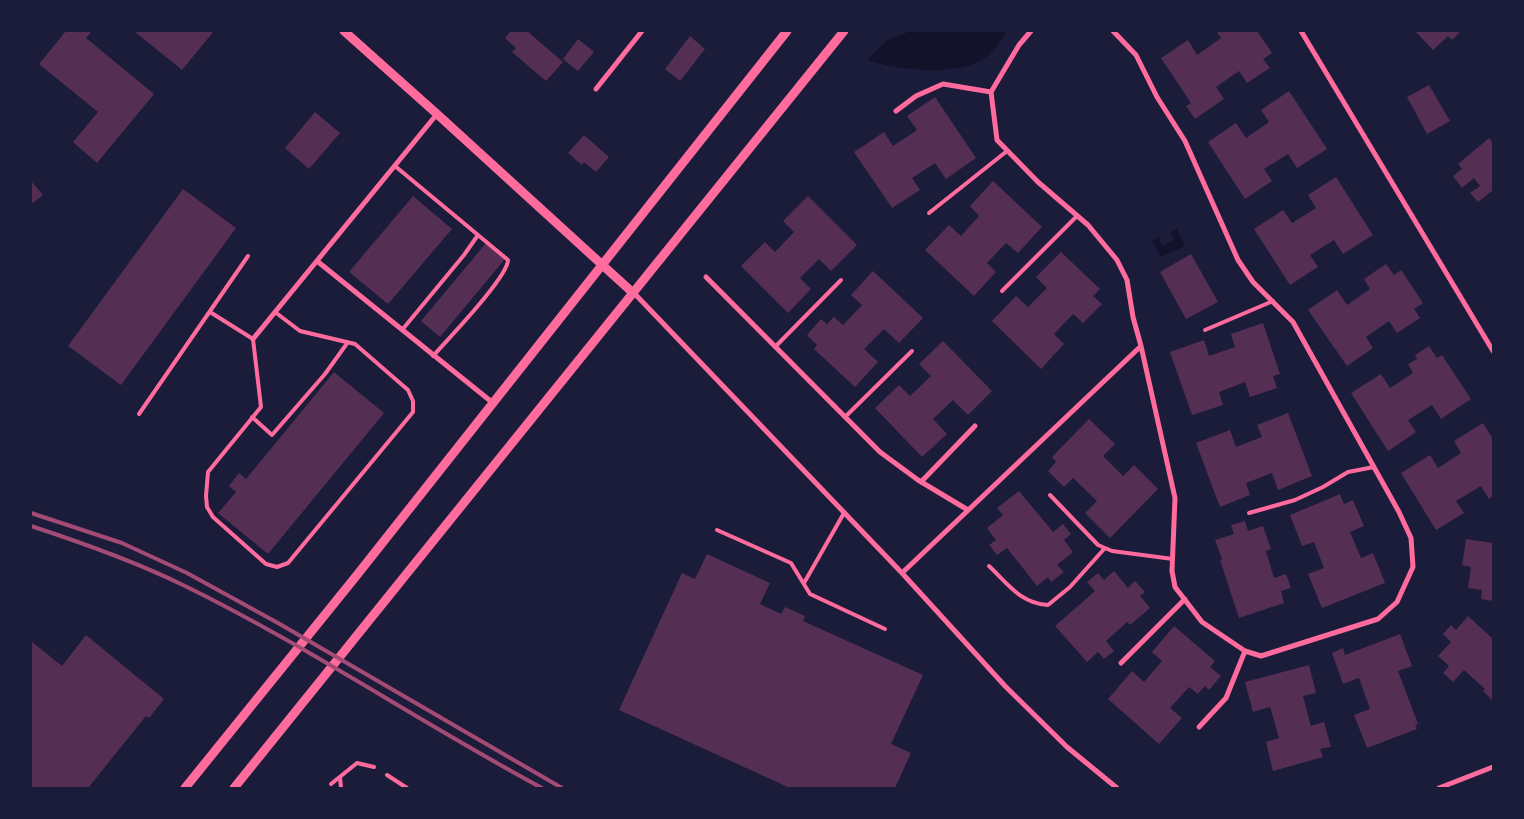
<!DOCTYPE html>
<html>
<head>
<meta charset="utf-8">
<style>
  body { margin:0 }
  #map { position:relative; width:1524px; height:819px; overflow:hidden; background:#1b1b3a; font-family:"Sofia Sans Condensed",sans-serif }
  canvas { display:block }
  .frame { position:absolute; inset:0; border:32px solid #1b1b3a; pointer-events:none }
</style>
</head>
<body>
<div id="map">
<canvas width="1524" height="819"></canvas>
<div class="frame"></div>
</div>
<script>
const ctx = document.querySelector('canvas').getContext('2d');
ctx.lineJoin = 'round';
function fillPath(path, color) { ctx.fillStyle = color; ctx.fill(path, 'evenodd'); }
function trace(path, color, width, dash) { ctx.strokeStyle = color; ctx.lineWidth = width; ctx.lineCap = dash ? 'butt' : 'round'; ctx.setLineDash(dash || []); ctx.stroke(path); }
const water = new Path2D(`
  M911,31H1007C1002,39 993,53 985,58C958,77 897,70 867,60L886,41Z
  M1177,229L1185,246L1161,257L1152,241L1159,237L1162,246L1174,240L1170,232Z`);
const building = new Path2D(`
  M66,31H92L86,38L154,94L97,163L73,142L98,112L39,64Z
  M134,31H214L182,70Z
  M511,31H527L563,62L546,81L512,52L516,48L505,38Z
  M1216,31H1257L1272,53L1263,59L1270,68L1247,83L1239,71L1216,87L1224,99L1195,119L1186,106L1191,103L1161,58L1188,40L1197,55L1221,38Z
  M1415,31H1461L1452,40L1448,36L1433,50Z
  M690,36L705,49L680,81L665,69Z
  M578,39L594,52L578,71L563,59Z
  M1429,85L1450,121L1427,134L1407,97Z
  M1289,91L1327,149L1297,168L1288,154L1264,169L1272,181L1245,199L1208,142L1236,123L1246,138L1269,122L1261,110Z
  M935,97L976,158L946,179L935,163L912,178L920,190L892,208L854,152L884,132L893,146L917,130L907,116Z
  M315,112L340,133L309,169L285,148Z
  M584,135L609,157L596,172L584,162L582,165L568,153Z
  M1489,138L1493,143V190L1478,202L1470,193L1480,186L1474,178L1462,188L1453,176L1462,169L1458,164Z
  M1336,177L1373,235L1343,254L1334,240L1310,255L1318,267L1290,285L1254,229L1283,210L1292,223L1316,208L1308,195Z
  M31,181L43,195L31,204Z
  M993,181L1042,227L1018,253L1006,243L987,263L996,272L974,296L925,250L949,225L961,236L979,216L970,206Z
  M183,189L236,228L121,385L68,346Z
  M413,196L452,229L388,304L349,272Z
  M808,196L857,245L831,271L819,259L800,278L811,289L788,313L741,266L765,242L775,252L794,232L783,221Z
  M486,243L505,259L440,337L421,321Z
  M1061,252L1100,289L1093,296L1102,304L1083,323L1073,314L1054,334L1064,344L1041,369L992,321L1016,296L1028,307L1047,288L1036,277Z
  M1191,254L1218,302L1186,319L1160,272Z
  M1386,264L1394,275L1401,270L1423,303L1414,309L1420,318L1397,333L1389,321L1366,337L1373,348L1347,366L1308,310L1337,290L1347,305L1370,289L1364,279Z
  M873,271L923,318L899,343L884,329L864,349L878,362L855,387L814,349L817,345L807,335L821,319L827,324L834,317L843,325L862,305L851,295Z
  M1263,323L1280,374L1273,376L1277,388L1250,397L1245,382L1219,392L1223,405L1192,415L1170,352L1204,340L1209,356L1235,347L1231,334Z
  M943,341L992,391L968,415L953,400L933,419L947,434L922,457L875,408L899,385L910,396L931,376L919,364Z
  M1429,346L1437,358L1442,355L1471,399L1441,419L1432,405L1408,420L1416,432L1388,451L1351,393L1381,374L1390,388L1413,373L1408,364L1417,359L1415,355Z
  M334,372L384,413L268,554L218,513L236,492L229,486L239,473L246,479Z
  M1288,413L1312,476L1278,490L1272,473L1246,483L1250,495L1220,507L1196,443L1230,430L1236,447L1262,437L1257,425Z
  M1089,419L1115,444L1103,456L1123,476L1134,465L1158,489L1110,538L1085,513L1097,501L1073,478L1064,487L1048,471L1056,462L1052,457Z
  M1483,423L1493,439V496L1489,499L1481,486L1456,501L1464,513L1436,530L1401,473L1430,455L1438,468L1461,453L1454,441Z
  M1019,491L1053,532L1063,524L1071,534L1064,540L1073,552L1057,565L1064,572L1051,582L1048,577L1037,586L1007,548L997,555L989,545L996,540L987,528L1003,515L997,508Z
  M1340,494L1344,504L1353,500L1364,526L1350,532L1361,558L1373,553L1385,583L1322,608L1308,574L1324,568L1314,542L1302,546L1290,515Z
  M1245,521L1248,531L1263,526L1271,549L1266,551L1274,578L1286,574L1291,588L1281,591L1284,603L1239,618L1220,560L1222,559L1215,540L1234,534L1231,525Z
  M1466,539L1493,543V601L1481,599L1482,590L1468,588L1471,567L1462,565Z
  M707,554L770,583L760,604L781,614L785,607L805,616L803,621L923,675L891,744L911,753L895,788H790L619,710L682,573L695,579Z
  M1114,571L1128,588L1135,581L1145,592L1140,596L1150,608L1130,625L1127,622L1106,641L1114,651L1104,659L1098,652L1087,662L1055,626L1095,591L1087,582L1098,573L1104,580Z
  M1468,616L1493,639V701L1483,691L1485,689L1464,670L1453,682L1443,673L1449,666L1438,656L1451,642L1443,634L1451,625L1456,630Z
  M1174,626L1215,661L1210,667L1221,676L1209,690L1205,686L1198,694L1189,687L1170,708L1182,718L1159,744L1108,699L1132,671L1144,682L1162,661L1152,652Z
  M1400,634L1412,666L1398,671L1418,724L1415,725L1417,729L1367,748L1354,715L1370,709L1359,678L1343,684L1332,653L1343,648L1345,655Z
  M86,635L164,699L149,718L146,716L88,788H31V641L62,666Z
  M1309,665L1316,693L1303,696L1311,726L1324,722L1331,747L1320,749L1323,757L1273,771L1266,742L1279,738L1270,707L1253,712L1245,682Z`);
const service = new Path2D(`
  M395,166L478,235L464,255L402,330
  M929,213L1007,151
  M1002,291L1077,216
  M210,312L253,339L261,407L208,472L206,496L207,507L213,517L266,564L277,567L288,563L413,412V401L408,390L355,344L300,331L275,312
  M1205,330L1273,301
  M775,347L841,280
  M433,356C447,340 508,277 508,260L478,235
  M139,414L248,256
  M252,417L272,435L325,374L348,342
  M845,417L912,351
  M1050,495L1098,545L1112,551L1173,559
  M1249,513L1295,500L1323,487L1348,472L1374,467
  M717,530L791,563L810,594L885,629
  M989,566C1008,584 1020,603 1048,605L1070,587L1105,548
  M804,583L844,513
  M387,775L407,788
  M340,777L341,788
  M331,784L357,763L374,767`);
const minor = new Path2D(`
  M1031,31L1019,45L991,92L997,140L1038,182L1088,225L1117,260L1127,280L1133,317L1141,346L1175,498L1172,571L1175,587L1202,622L1245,651L1261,656L1378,619L1397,602L1413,567L1411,538L1399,512L1293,322L1253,282L1238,260L1185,141L1157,97L1136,55L1113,31
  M1301,31L1493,351
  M596,89L642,31
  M896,111L916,96L943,84L991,92
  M317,261L493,403
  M706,277L880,452L918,480L968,510
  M633,292L902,573L1005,686L1067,747L1117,788
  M253,339L437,114
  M921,482L975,426
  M902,573L1141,346
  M1121,663L1185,599
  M1199,727L1226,698L1245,651
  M1439,788L1493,767`);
const tertiary = new Path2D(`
  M344,31L437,114L632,292
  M185,788L357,575L787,31
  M234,788L844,31`);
const rail = new Path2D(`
  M31,513L122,543L187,573L278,623L562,788
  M31,526C83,543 134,561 183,585C306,645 421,723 542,788`);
fillPath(water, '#12122b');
fillPath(building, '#542f53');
trace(service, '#ff6b9d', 4);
trace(minor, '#ff6b9d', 5);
trace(tertiary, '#ff6b9d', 9);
trace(rail, '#a44b75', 4);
</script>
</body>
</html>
